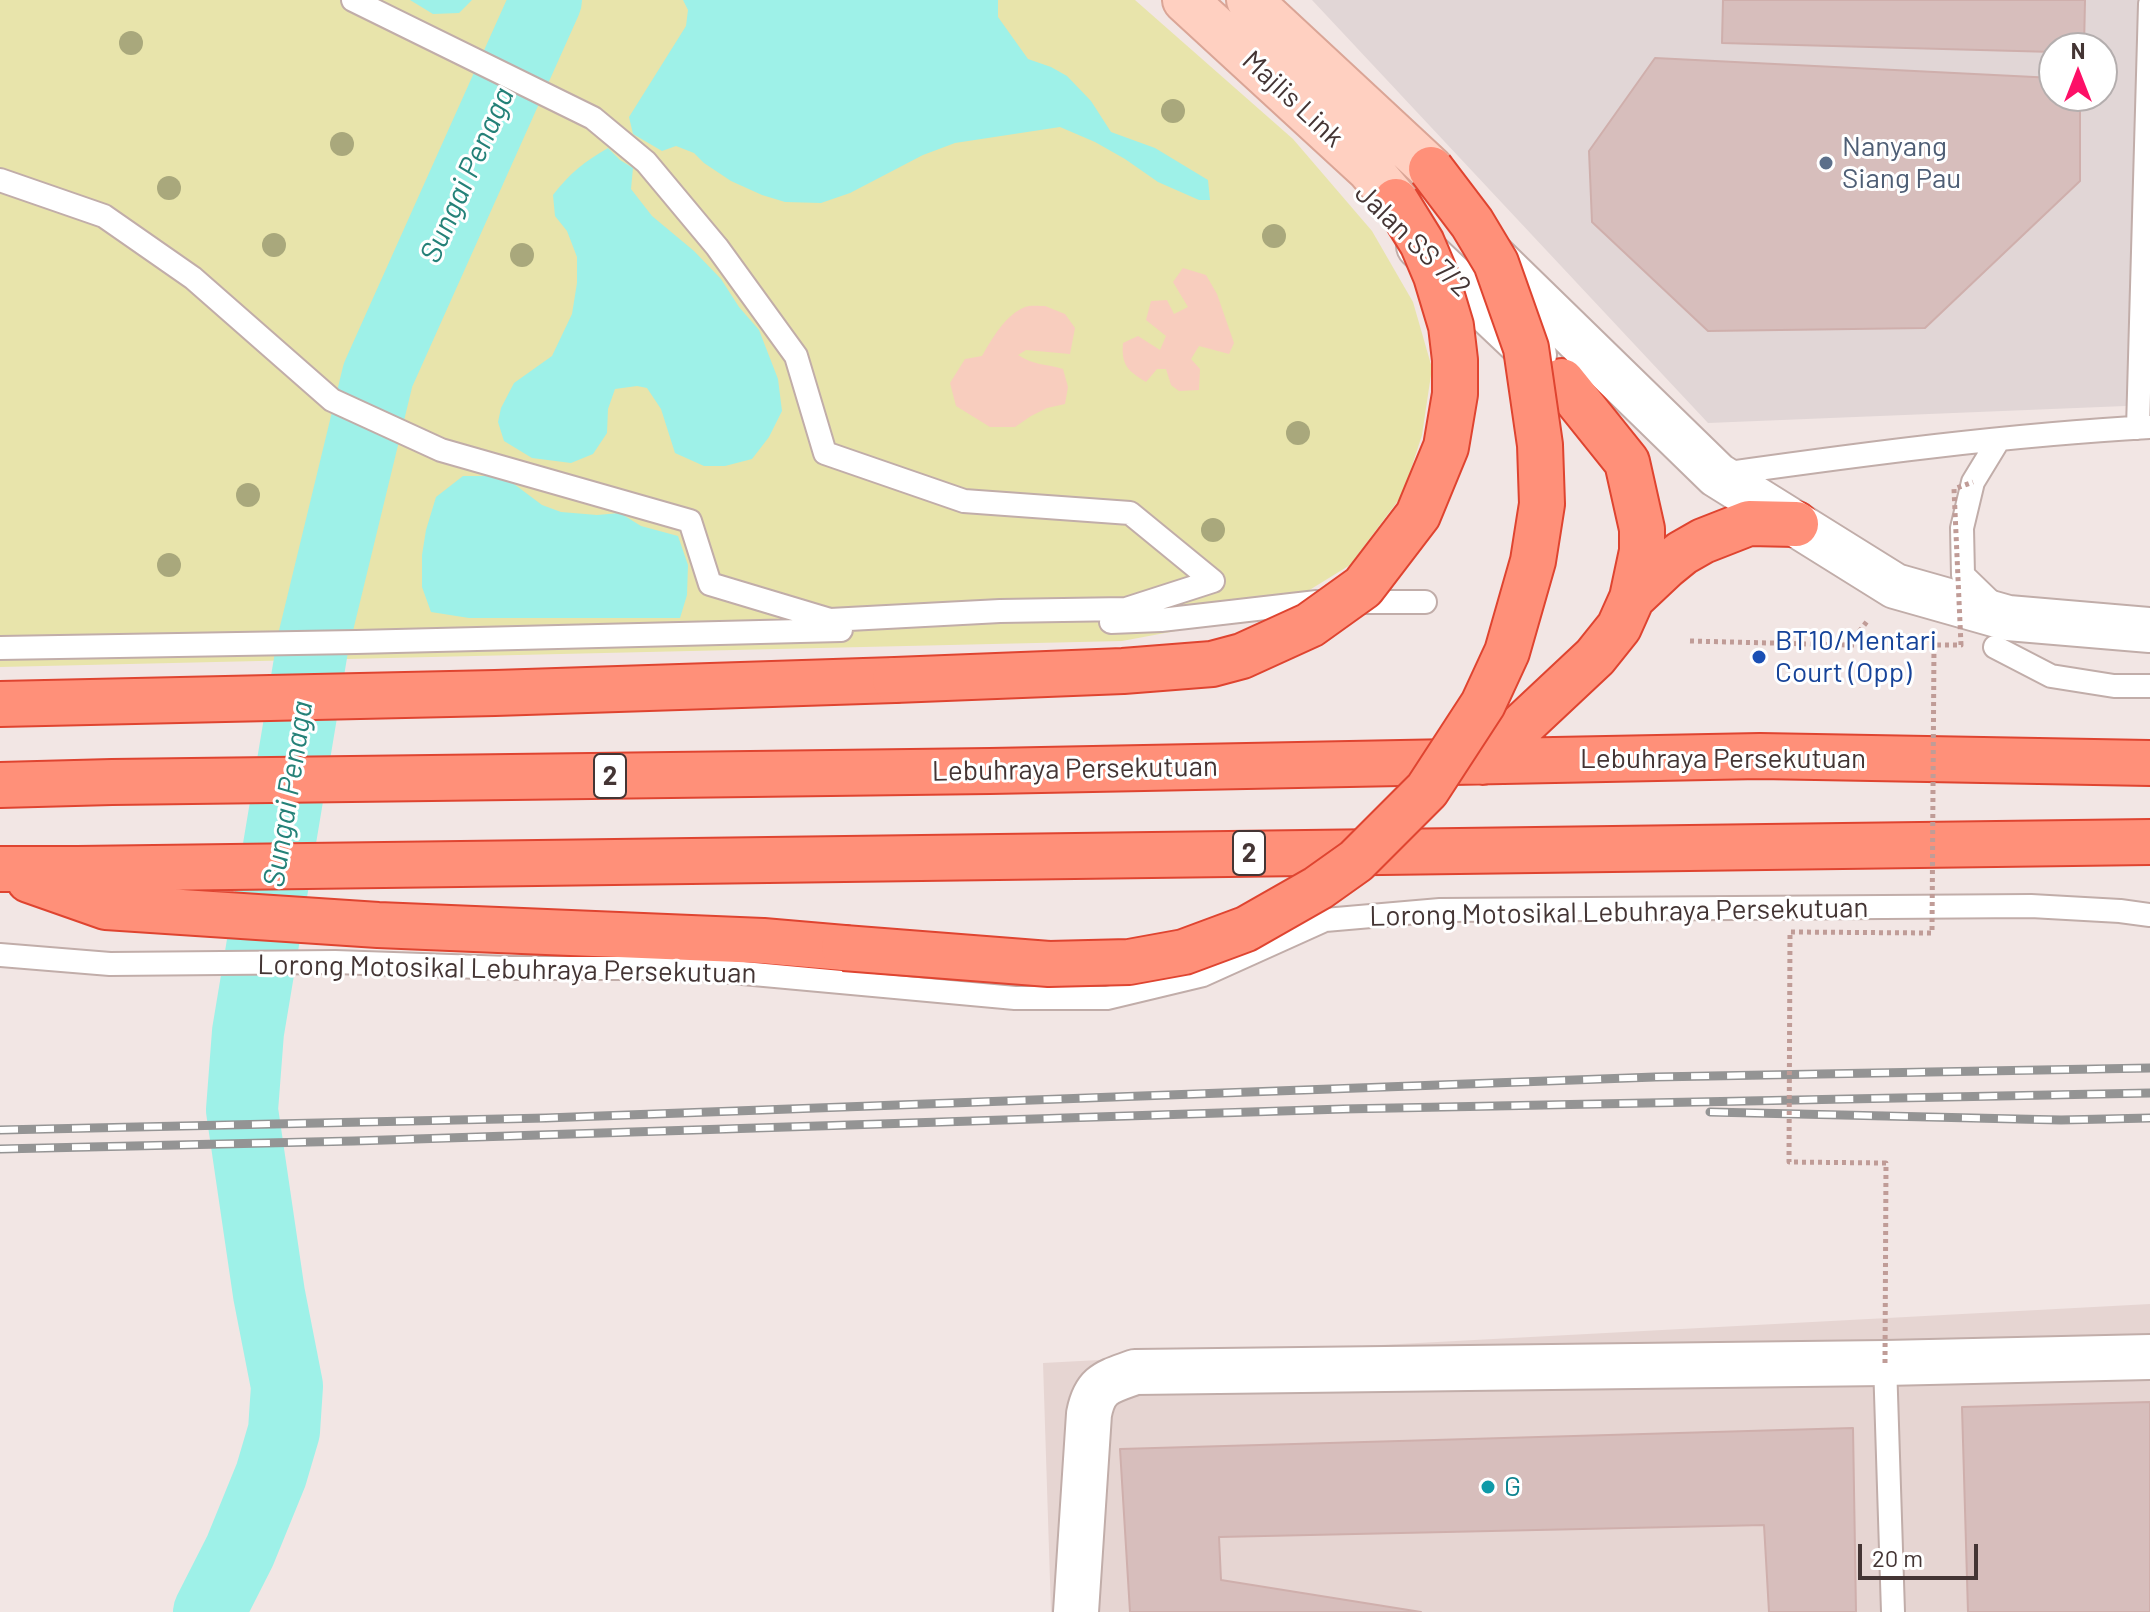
<!DOCTYPE html>
<html>
<head>
<meta charset="utf-8">
<style>
  body { margin:0 }
  #map { position:relative; width:2150px; height:1612px; overflow:hidden; background:#f2e6e4; font-family:Barlow,sans-serif }
  canvas { display:block }
  .north { position:absolute; left:2038px; top:32px; width:80px; height:80px; box-sizing:border-box; background:#fff; border:2px solid #b4aeae; border-radius:50%; rotate:0deg; font-size:22px; font-weight:700; line-height:32px; text-align:center; color:#443534 }
  .north::after { content:''; display:block; margin:auto; width:28px; height:36px; background:#fd1067; clip-path:polygon(50% 0,100% 100%,50% 72%,0 100%) }
  .scale { position:absolute; left:1858px; top:1544px; width:120px; height:36px; box-sizing:border-box; border:4px solid #443534; border-top:0; padding-left:10px; font-size:24px; line-height:28px; white-space:nowrap; color:#443534; -webkit-text-stroke:6px #fff; paint-order:stroke }
</style>
</head>
<body>
<div id="map">
<canvas width="2150" height="1612"></canvas>
<div class="north">N</div>
<div class="scale">20 m</div>
</div>
<script>
const ctx = document.querySelector('canvas').getContext('2d');
ctx.lineJoin = 'round';
function fillPath(path, color) { ctx.fillStyle = color; ctx.fill(path, 'evenodd'); }
function trace(path, color, width, dash) { ctx.strokeStyle = color; ctx.lineWidth = width; ctx.lineCap = dash ? 'butt' : 'round'; ctx.setLineDash(dash || []); ctx.stroke(path); }
function label(font, color, halo, rows, align = 'center') {
  ctx.font = font + ' Barlow,sans-serif'; ctx.lineWidth = 6; ctx.setLineDash([]); ctx.textBaseline = 'middle'; ctx.strokeStyle = halo; ctx.fillStyle = color; for (const [text, x, y, turn = 0] of rows) {
    ctx.save(); ctx.translate(x, y); ctx.rotate((+turn || 0) * Math.PI / 180); ctx.textAlign = isNaN(turn) ? turn : align; if (halo) ctx.strokeText(text, 0, 0); ctx.fillText(text, 0, 0); ctx.restore();
  }
}
const residential = new Path2D(`
  M2150,1304V1612H1051L1043,1363Z`);
const industrial = new Path2D(`
  M1312,0H2150V405L1708,423ZM2054,48H2102V96H2054Z`);
const green = new Path2D(`
  M0,0H1135L1293,139L1372,231L1413,302L1432,368L1422,435L1403,494L1350,565L1290,602L1208,625L1122,641L0,667Z`);
const sand = new Path2D(`
  M1183,268L1206,275L1217,294L1234,343L1229,354L1199,346L1191,359L1200,369L1199,390L1179,391L1171,385L1166,369H1157L1146,382C1128,371 1121,365 1123,343L1138,336L1160,350L1166,336L1146,320L1151,301L1167,300L1174,314L1188,307L1173,282Z
  M1045,306L1065,314L1075,328L1070,354L1026,350L1018,355C1033,365 1046,364 1063,369L1068,387L1065,404L1047,408L1031,416L1015,427H990L956,406L950,383L965,359L982,356C992,339 1005,315 1025,307C1030,305 1039,306 1045,306Z`);
const water = new Path2D(`
  M410,0H472L459,13L433,14Z
  M683,0H998V17L1028,59L1051,67L1067,76L1091,101L1111,132L1155,148L1208,180L1210,200H1199L1158,182L1125,159L1095,142L1060,127L955,143L923,155L850,193L821,203L785,202L762,195L731,181L704,163L694,153L676,146L662,151L633,134L629,117L686,26L688,10Z
  M608,148L620,160L633,168L631,189L652,216L694,251L721,279L739,307L759,330L778,379L782,411L769,437L752,459L725,466H704L675,453L661,409L647,388L637,386L615,389L608,409L607,433L593,454L571,463L532,458L504,441L498,422L501,408L514,383L552,356L572,314L577,283V257L567,231L555,216L553,195C569,174 585,161 608,148Z
  M463,476H494L514,484L542,505L561,512L597,515L620,513L641,526L678,536L688,565L687,595L680,618H469L431,612L422,587V555L426,530L436,497Z`);
const river = new Path2D(`
  M209,1612L240,1551L271,1475L284,1431L287,1386L269,1294L242,1110L248,1032L313,643L378,375L546,0`);
const building = new Path2D(`
  M1723,0H2085L2084,48H2054V52L1722,43Z
  M1655,58L2054,78V96H2080V181L1925,328L1708,331L1592,222L1589,151Z
  M2150,1402V1612H1968L1962,1407Z
  M1853,1428L1856,1612H1769L1764,1525L1219,1537L1221,1580L1421,1612H1130L1120,1449Z`);
const path = new Path2D(`
  M1690,641L1849,645L1868,620
  M1850,645H1934`);
const service = new Path2D(`
  M0,180L104,216L193,278L332,400L441,450L690,521L710,584L830,620L1000,611L1126,609L1213,581L1130,513L964,501L825,453L796,356L717,247L646,162L593,118L353,0
  M2138,428L2150,4
  M1722,474C1864,454 2007,435 2150,427
  M1995,606L1963,575L1962,528L1973,482L1998,441
  M1111,622L1161,620L1317,602H1425
  M1995,647L2051,676L2114,686H2150
  M0,648L356,642L841,630
  M0,955L110,964L335,962L509,968H688L1015,998H1107L1203,975L1325,920L1440,910L2031,906L2120,911L2150,915
  M1885,1363L1893,1612`);
const minor = new Path2D(`
  M1076,1612L1089,1414C1095,1383 1108,1382 1135,1372L1885,1363L2150,1357`);
const tertiary = new Path2D(`
  M1419,246L1534,355
  M1488,252L1717,475L1895,586L2008,618L2150,630`);
const secondary = new Path2D(`
  M1185,0L1369,169L1396,201
  M1249,0L1431,169`);
const trunk = new Path2D(`
  M1632,598L1666,566L1682,553L1703,541L1749,523L1796,524
  M0,704L495,693L895,680
  M1483,762L1595,657L1619,627L1632,598L1642,551V529L1627,462L1562,381
  M0,785L112,782L990,771L1760,756L2150,763
  M0,869H77L2150,842
  M29,880L106,907L378,925L763,941L844,948`);
const rail = new Path2D(`
  M1710,1112L2061,1120L2150,1118
  M0,1130L546,1118L1655,1077L2150,1068
  M0,1149L354,1141L1343,1109L2150,1093`);
const pathBridge = new Path2D(`
  M1885,1363L1886,1163L1789,1162L1790,932L1932,933L1934,645H1961L1954,489L1973,482`);
const trunkBridge = new Path2D(`
  M895,680L1123,671L1212,664L1242,656L1310,625L1363,587L1418,515L1446,447L1455,394V360L1451,326L1436,276L1422,243L1396,201
  M844,948L1049,964L1129,962L1184,952L1246,929L1318,888L1356,861L1427,790L1483,704L1507,652L1533,561L1542,504L1540,445L1526,348L1496,263L1472,223L1431,169`);
const trees = [
  [131,43],
  [1173,111],
  [342,144],
  [169,188],
  [1274,236],
  [274,245],
  [522,255],
  [1298,433],
  [248,495],
  [1213,530],
  [169,565]
];
const markers = [
  [1826,163,8,"#5c6f8a"],
  [1759,657,8,"#1a4fb4"],
  [1488,1487,8,"#0f9aa8"]
];
const shields = [
  [610,776,32],
  [1249,853,32]
];
const shieldNames = [
  ["2",610,776],
  ["2",1249,853]
];
const streetNames = [
  ["Majlis Link",1293,99,43],
  ["Jalan SS 7/2",1413,240,44],
  ["Lebuhraya Persekutuan",1723,759],
  ["Lebuhraya Persekutuan",1075,769,-1],
  ["Lorong Motosikal Lebuhraya Persekutuan",1619,912,-1],
  ["Lorong Motosikal Lebuhraya Persekutuan",507,969,1]
];
const serviceNames = [
  ["Nanyang",1842,147],
  ["Siang Pau",1842,179]
];
const transitNames = [
  ["BT10/Mentari",1775,641],
  ["Court (Opp)",1775,673]
];
const cultureNames = [
  ["G",1504,1487]
];
const waterNames = [
  ["Sungai Penaga",467,175,-66],
  ["Sungai Penaga",288,794,-81]
];
fillPath(residential, '#e6d5d2');
fillPath(industrial, '#e1d6d6');
fillPath(green, '#e8e4ab');
fillPath(sand, '#f8cdbe');
fillPath(water, '#9ef1e8');
trace(river, '#9ef1e8', 72);
fillPath(building, '#d7bebc');
trace(building, '#cfafac', 2);
trace(service, '#c1ada9', 26);
trace(minor, '#c1ada9', 48);
trace(tertiary, '#c1ada9', 48);
trace(secondary, '#daa596', 48);
trace(trunk, '#df4430', 48);
trace(path, '#c09c97', 5, [4, 4]);
trace(service, '#fff', 22);
trace(minor, '#fff', 44);
trace(tertiary, '#fff', 44);
trace(secondary, '#ffd0c1', 44);
trace(trunk, '#ff9079', 44);
trace(rail, '#949494', 9);
trace(rail, '#fff', 6, [18]);
trace(trunkBridge, '#df4430', 48, []);
trace(pathBridge, '#c09c97', 5, [4, 4]);
trace(trunkBridge, '#ff9079', 44);
ctx.fillStyle = '#a9a87c';
for (const [x, y] of trees) { ctx.beginPath(); ctx.arc(x, y, 12, 0, 2 * Math.PI); ctx.fill(); }
for (const [x, y, r, color] of markers) { const dot = new Path2D(); dot.arc(x, y, r, 0, 2 * Math.PI); ctx.fillStyle = color; ctx.fill(dot); trace(dot, '#fff', 3); }
for (const [x, y, w] of shields) { const box = new Path2D(); box.roundRect(x - w / 2, y - 22, w, 44, 6); ctx.fillStyle = '#fff'; ctx.fill(box); trace(box, '#443534', 2); }
label('bold 26px', '#443534', null, shieldNames);
label('28px', '#443534', '#fff', streetNames);
label('28px', '#4e5e75', '#fff', serviceNames, 'left');
label('28px', '#164399', '#fff', transitNames, 'left');
label('28px', '#0d838f', '#fff', cultureNames, 'left');
label('italic 30px', '#248178', '#fff', waterNames);
</script>
</body>
</html>
